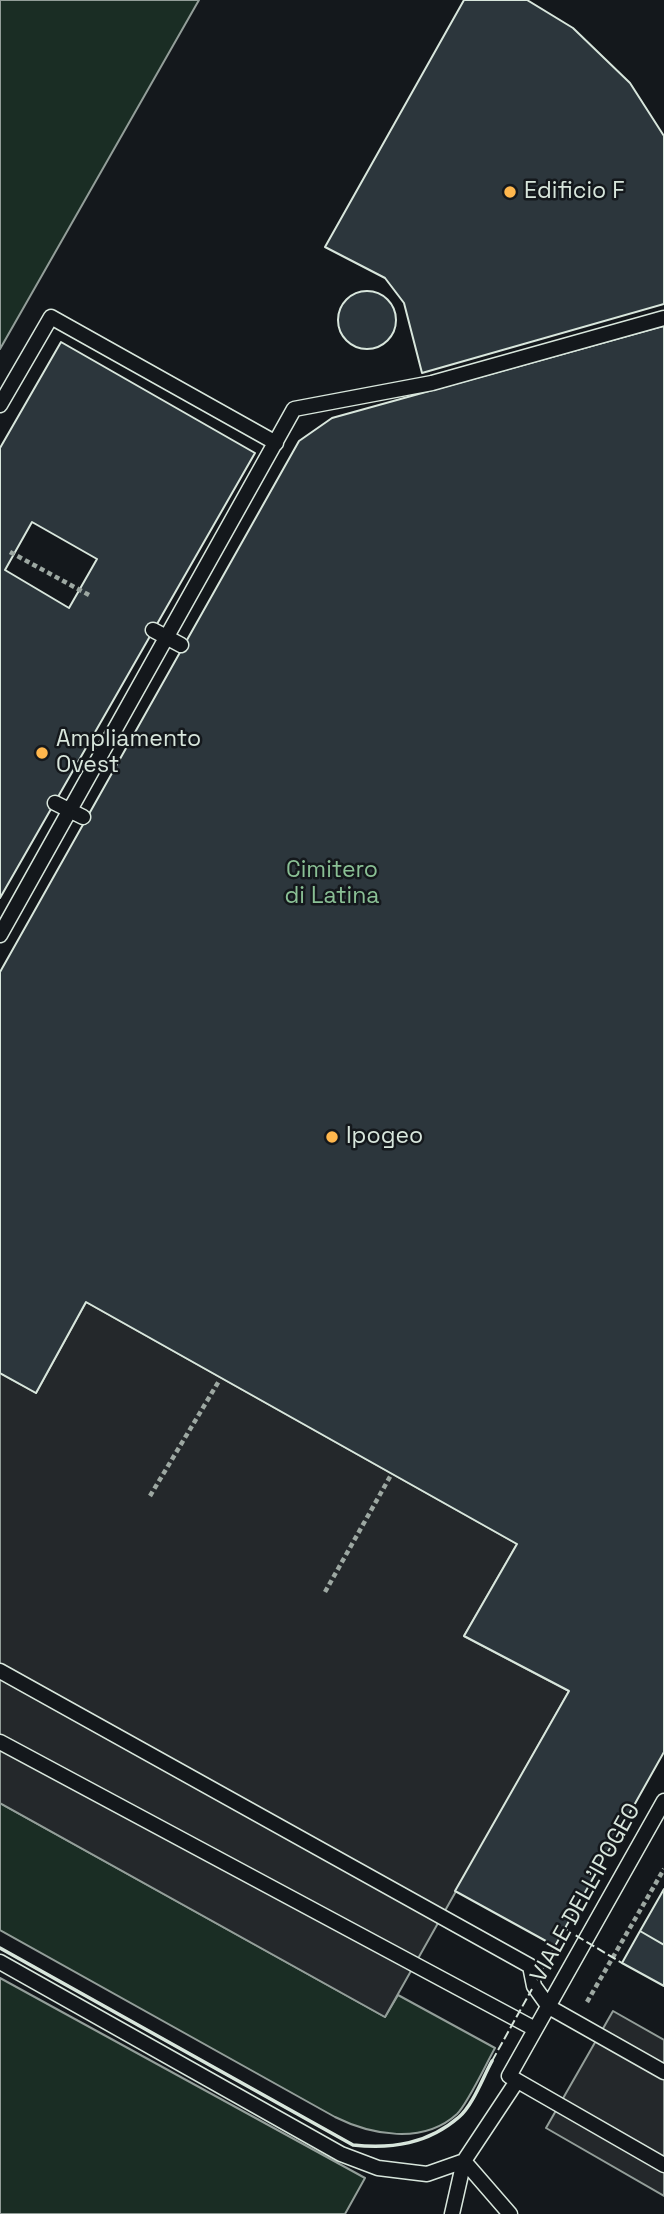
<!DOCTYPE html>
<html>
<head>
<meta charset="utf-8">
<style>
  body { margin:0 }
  canvas { display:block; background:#14181c }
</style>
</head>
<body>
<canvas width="664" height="2214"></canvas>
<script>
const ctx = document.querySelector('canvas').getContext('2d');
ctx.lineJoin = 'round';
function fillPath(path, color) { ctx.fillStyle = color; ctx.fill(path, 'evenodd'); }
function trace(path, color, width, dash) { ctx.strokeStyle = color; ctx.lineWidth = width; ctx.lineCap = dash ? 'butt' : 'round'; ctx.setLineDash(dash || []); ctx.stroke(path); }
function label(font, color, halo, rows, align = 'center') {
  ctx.font = font + ' "Space Grotesk",sans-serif'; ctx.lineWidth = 5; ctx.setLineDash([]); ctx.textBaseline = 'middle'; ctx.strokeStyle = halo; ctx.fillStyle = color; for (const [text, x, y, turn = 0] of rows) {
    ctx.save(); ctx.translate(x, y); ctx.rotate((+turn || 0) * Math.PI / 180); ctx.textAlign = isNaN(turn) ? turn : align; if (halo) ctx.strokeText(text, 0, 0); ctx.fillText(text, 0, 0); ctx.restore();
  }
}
const green = new Path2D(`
  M0,0H199L0,349Z
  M0,1803L385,2017L398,1995L495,2048C486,2064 468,2103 457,2114C423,2145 371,2135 335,2117L0,1930Z
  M0,1978L365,2178L345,2214H0Z`);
const parking = new Path2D(`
  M86,1302L517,1544L464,1636L569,1691L385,2017L0,1803V1373L36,1393Z
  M613,2011L664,2040V2196L546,2128Z`);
const building = new Path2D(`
  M464,0H527L573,28L630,83L664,136V304L422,373L404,303L385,278L325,247Z
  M338 320a29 29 0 1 1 58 0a29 29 0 1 1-58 0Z
  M664,326V1752L555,1946L455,1891L569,1691L464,1636L517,1544L86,1302L36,1393L0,1373V972L299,441L332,418Z
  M61,342L255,453L0,898V448ZM32,522L97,559L69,608L5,570Z
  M664,1889V1945L640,1931Z
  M640,1931L664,1945V1986L622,1963Z`);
const path = new Path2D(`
  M10,552L89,595
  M150,1496L219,1381
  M325,1592L391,1475
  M587,2002L664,1869`);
const service = new Path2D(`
  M0,405L51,317L276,443
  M153,630L181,645
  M55,803L83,817
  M0,935L294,409L432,383L664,318
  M0,1671L530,1966L534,1986L549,2007L664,2072
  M0,1742L535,2029
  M664,1801L509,2076L664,2165
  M0,1962L341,2154L378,2168L427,2174L464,2161L510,2214
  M452,2214L464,2161L517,2081`);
const fence = new Path2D(`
  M565,1929L622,1963
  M537,1980L555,1946
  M492,2061L532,1989`);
const wall = new Path2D(`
  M0,1948L353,2145C392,2149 428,2144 459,2117C473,2105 483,2077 492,2061`);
const markers = [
  [510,192,7,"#ffb74d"],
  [42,753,7,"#ffb74d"],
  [332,1137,7,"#ffb74d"]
];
const poiNames = [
  ["Edificio F",524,192],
  ["Ampliamento",56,740],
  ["Ovest",56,766],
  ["Ipogeo",346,1137]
];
const parkNames = [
  ["Cimitero",332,871],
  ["di Latina",332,897]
];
const streetNames = [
  ["VIALE DELL'IPOGEO",586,1893,-61]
];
fillPath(green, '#1a2d24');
trace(green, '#939e99', 2);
fillPath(parking, '#24282b');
trace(parking, '#939e99', 2);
fillPath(building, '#2c363c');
trace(building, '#d8e6dc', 2);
trace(service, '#d8e6dc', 17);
trace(path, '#9da8a2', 4.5, [5, 3.5]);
trace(service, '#14181c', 14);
trace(fence, '#d8e6dc', 2, [9, 3.5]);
trace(wall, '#d8e6dc', 3.5);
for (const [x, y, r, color] of markers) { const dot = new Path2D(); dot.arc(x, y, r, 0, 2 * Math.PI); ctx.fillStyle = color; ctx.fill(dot); trace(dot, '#14181c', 2.5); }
label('23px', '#d8e6dc', '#14181c', poiNames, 'left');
label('23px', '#8ac095', '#14181c', parkNames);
label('23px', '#d8e6dc', '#14181c', streetNames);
</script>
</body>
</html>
